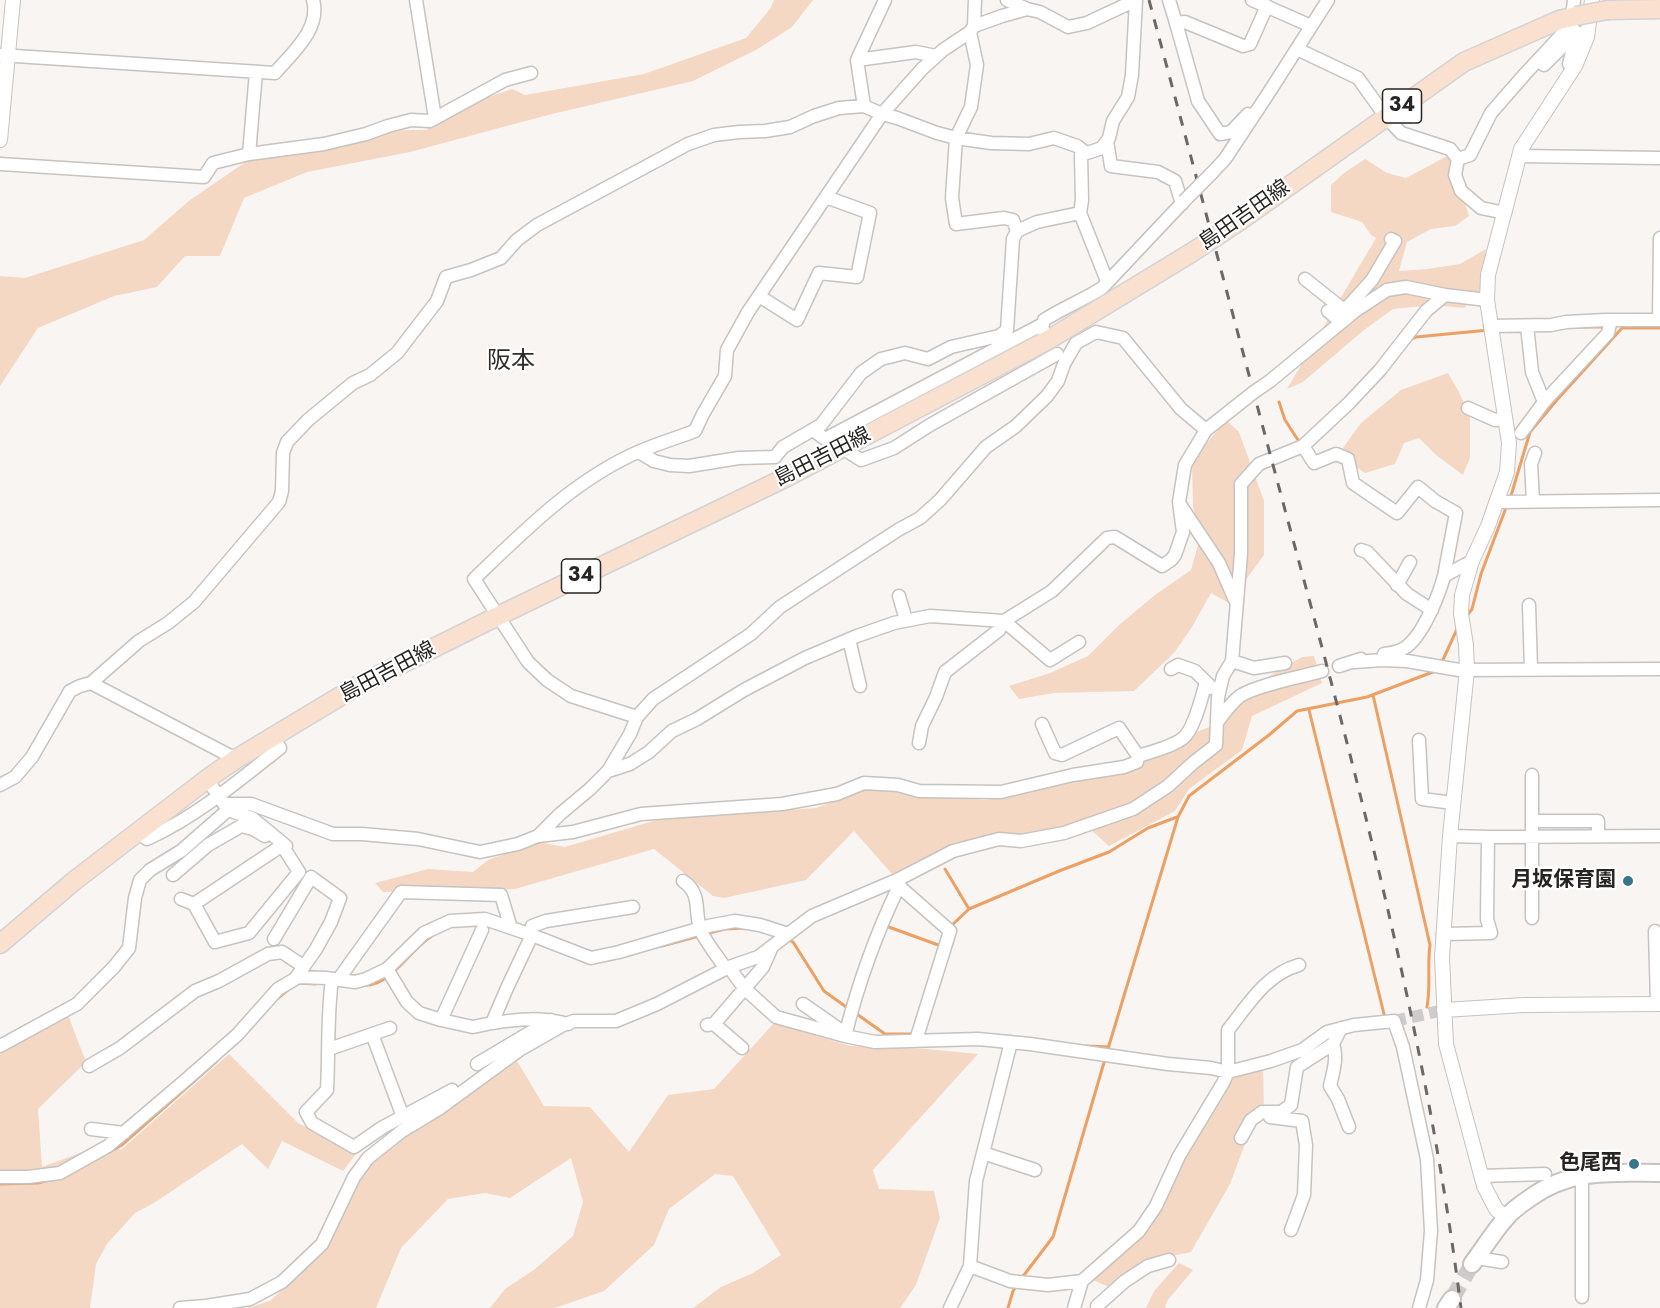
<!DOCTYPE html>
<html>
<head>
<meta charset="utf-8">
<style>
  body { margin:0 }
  canvas { display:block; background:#f9f5f3 }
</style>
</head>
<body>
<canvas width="1660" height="1308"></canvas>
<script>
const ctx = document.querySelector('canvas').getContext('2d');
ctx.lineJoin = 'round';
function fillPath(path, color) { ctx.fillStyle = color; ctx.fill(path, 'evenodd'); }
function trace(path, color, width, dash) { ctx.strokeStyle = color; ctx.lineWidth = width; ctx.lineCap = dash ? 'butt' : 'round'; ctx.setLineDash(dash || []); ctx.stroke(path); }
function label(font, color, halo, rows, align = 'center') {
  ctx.font = font + ' Jost,"Noto Sans JP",sans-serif'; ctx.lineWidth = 4.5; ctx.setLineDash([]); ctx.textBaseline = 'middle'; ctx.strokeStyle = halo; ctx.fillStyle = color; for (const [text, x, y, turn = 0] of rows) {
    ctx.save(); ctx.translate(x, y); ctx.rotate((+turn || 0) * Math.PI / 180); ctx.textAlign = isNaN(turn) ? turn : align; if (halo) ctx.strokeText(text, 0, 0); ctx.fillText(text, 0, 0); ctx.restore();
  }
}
const green = new Path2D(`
  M774,0H813L792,27L756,50L693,81L548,115L410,152L307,172L244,198L220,256H185L157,287L114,296L38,328L0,386V276L25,278L144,240L190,200L250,159L296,152L404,130H426L454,109L512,89L525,95L644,74L746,38L770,9Z
  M1449,155L1460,167L1461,191L1469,216L1455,226L1431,229L1407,242L1399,271L1428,269L1460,264L1486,249L1480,290L1464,308L1434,305L1393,309L1364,330L1303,382L1287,389L1376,238L1371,235L1362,222L1331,212V185L1344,173L1365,159L1387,173L1406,178Z
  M1448,373L1459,392L1470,418V458L1463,475L1436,455L1419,438L1404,443L1395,464L1365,473L1353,465L1340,452L1361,423L1401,390Z
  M1226,420L1239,432L1264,501V555L1229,603L1211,593L1192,627L1174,653L1134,691L1054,693L1019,699L1009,686L1050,673L1088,656L1119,625L1155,595L1191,570L1201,534L1193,507L1192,461Z
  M1314,656L1322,683L1252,716L1242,750L1189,789L1175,811L1109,846L1091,830L956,842L892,874L854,831L806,880L724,898L713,896L654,849L515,889L383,892L375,883L428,869L473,872L488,860L538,842L565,847L660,819L816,808L866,789L986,800L1101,777L1145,761L1199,731L1225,721L1261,681L1302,657Z
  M68,1015L86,1062L38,1109L42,1167L107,1143L121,1150L229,1054L298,1123L356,1154L343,1171L282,1141L268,1169L242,1144L154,1203L135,1213L107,1244L96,1264L90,1308H0V1054Z
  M774,1023L850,1046L927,1049L978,1054L873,1170L879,1189L934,1191L940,1218L916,1285L900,1308H693L721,1287L753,1273L781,1255L733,1176L715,1174L669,1209L654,1245L604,1291L555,1308H490L505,1289L535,1269L573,1236L583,1202L571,1158L510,1198L485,1193L448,1199L401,1248L376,1308H247L270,1301L322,1251L335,1231L365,1171L399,1140L517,1061L544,1106L590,1107L629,1152L668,1095L714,1089Z
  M1263,1067L1264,1109L1245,1144L1230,1184L1191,1252L1152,1260L1109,1287L1091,1279L1115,1259L1152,1223L1183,1157L1231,1076Z
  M1179,1263L1193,1270L1167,1301L1165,1308H1146L1154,1291Z`);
const stream = new Path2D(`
  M1576,327H1606
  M1410,340L1416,337L1489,330
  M1279,402L1285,420L1300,443
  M1510,499L1530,432L1556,401L1622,328H1660
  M1466,617L1472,609L1481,574L1507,505
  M1441,664L1458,627
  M1373,695L1430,945C1427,966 1431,986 1427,1007
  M1309,710L1384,1014
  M945,869L969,909
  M950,925L951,926L969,909L1059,871L1109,852L1148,828L1177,817
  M886,926L941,946L942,943
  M705,934L725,929L746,928
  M787,939L793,942L824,991L849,1009
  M662,946L699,936
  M393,972C407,961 417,945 432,936
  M298,983L316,984
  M361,985C371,986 381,982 388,976
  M277,999L290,988
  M854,1012L885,1034H913
  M1087,1046L1109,1047
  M1107,1052L1178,817L1189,796L1269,735L1297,711L1367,697L1438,670
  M109,1152L122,1145L216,1062
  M0,1184L38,1183L52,1179
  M1021,1279L1053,1237L1105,1059
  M1008,1308L1013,1291L1017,1285`);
const minorTunnel = new Path2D(`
  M1394,1021L1444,1010`);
const secondaryTunnel = new Path2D(`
  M1452,1299L1472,1264`);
const minor = new Path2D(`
  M416,0L435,118
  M1007,0L1027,9
  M1169,0L1176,23L1185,22L1243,46L1250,44L1267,6
  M1252,0L1311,26
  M1572,17L1574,0
  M1176,23L1198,101L1220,134L1231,132L1248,114
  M974,26L975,0
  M970,32L977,65L971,107L956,138L952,198L956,224L1004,218L1013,220L1017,231
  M1297,49L1358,78L1386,117L1401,133L1450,149L1458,159L1455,175L1461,191L1481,208L1505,213
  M0,55L275,73C292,53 321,29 313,0
  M857,60L916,52L936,56
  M1544,65L1577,32
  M1575,66L1569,64L1577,33
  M864,106L857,60L885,0
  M1107,141L1111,166L1158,172L1175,181L1182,204
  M249,154L324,144L366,134L388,126L411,120L430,121L505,80L531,73
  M1519,156L1660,158
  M1458,159L1470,155L1491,113L1525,74L1579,16
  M0,164L204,177L213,163L249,154L256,72
  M1211,174L1225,159L1268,94L1328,0
  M1305,279L1349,314
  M759,296L797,320L819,273L857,277L870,213L826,197
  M1328,311L1341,322
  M1344,311L1372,280L1395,241L1391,239
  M1659,320L1660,238
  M1490,326L1551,325L1566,322L1606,320H1660
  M1043,330L1042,328L1044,320C1063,308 1083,300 1102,288L1184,201
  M1270,381L1355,311L1387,290L1406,287L1445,295L1487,300
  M1544,402L1608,333L1611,320
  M1468,408L1495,420L1505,419
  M813,430L825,439L1043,324
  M1521,433L1544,402L1532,372L1527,326
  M1303,446L1314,463L1336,454L1348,459L1353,483L1397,513L1418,487L1435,501L1456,513L1444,576
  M842,448L861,460L894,448L930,425L1057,354
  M639,452L654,461L670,465L689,466L739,458L775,457L783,447L821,425L861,373L881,359L905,353L928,359L951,347L999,336L1007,330L1013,239L1017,231L1037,222L1080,213
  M1533,501L1531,464L1535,453
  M1497,502L1660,500
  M1181,506L1219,563L1235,600
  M1361,550L1367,552L1407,594L1432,610
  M1397,585L1410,562
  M899,596L906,620
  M1529,605L1531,669
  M849,639L860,686
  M1384,654C1392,653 1400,652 1406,647C1423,635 1439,595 1444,576L1472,561
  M1232,661L1254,668L1285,663
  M1355,662L1382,660L1407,661L1459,670L1660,669
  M1339,666L1361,659
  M1171,669L1178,665L1195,671L1210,686V688
  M91,683L236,759
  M637,717L571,696L547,680L528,662L474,579C524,531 574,480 638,452C657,444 676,438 695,431L703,414L725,376L727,350L748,312L882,114L922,69L943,50L970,32L974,26L1002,16L1027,9L1040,12L1068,27L1087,23L1136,0L1132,75L1128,97L1113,121L1109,138L1102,148L1081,155L1082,200L1080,213L1107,281
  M1218,721C1225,712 1231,703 1240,696C1256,685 1301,677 1322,671
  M1042,724L1055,753L1062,755L1119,728L1138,756C1151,752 1171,747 1182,739C1194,731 1202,696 1206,682
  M1419,740L1422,799L1453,803
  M919,743L922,726L936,697L945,672L999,630L1004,621L1050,660L1079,642
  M608,771L630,764L649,752L672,731L697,719L744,690L805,658L857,636L894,623L930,616L1004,621L1052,591L1107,538L1115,537L1162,566L1171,560L1175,555L1183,532L1179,502L1185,465L1206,430L1254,392
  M207,779L228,810L252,818L286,846
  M0,785L15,777L32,757L70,691L80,686L91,683L139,641L168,623L194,602L279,502L282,491L283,453L287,442L308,420L353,383L370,375L397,353L437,301L446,277L471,270L501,258L517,240L537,225L688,144L714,135L739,132L765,131L790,127L814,116L839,108L864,106L882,114L897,118L937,133L956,138L991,143L1029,144L1054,138L1077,146L1086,153
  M224,804H251L333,834H362L418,839L480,852L518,844L538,836L573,832L641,814L782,804L837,794L864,783L898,785L919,791L1001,792L1073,775L1124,767L1137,762L1138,756
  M1532,821H1598V836
  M138,832L147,839C197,816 237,782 280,748L273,737
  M538,836L560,814L590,789L608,771L630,734L637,717L653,699L751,634L780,607L898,530L920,518L940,500L986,447L1016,426L1047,396L1058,381L1064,364L1076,343L1096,332L1123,338L1181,409L1206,430
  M1450,836L1488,837L1660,836
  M173,875L208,845L241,826L253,829L265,836
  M897,880L901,888L950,931L916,1040
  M683,881C702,894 694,910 700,928C703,939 719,958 725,968
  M181,899L194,904L278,848L280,842L299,872L249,933L215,942L194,904
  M633,907L546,921L532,926L529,934L591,958L619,952L708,926L735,921L760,925L788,934
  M1532,918V775
  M482,930L441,1020L473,1027L492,1023
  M1655,931L1657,1004
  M1443,934L1491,933L1487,919L1488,837
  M532,935L507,988L492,1023C519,1019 541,1017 568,1024
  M274,939L311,877L340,898L331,922L316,949L295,979L299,977L326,978L355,982L366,979L387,969
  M729,967L744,988L776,1017L845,1036L875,1042L978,1039L1030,1044L1168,1064L1211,1068L1228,1072L1271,1061L1302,1050L1327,1032L1354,1025L1394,1021L1403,1047L1427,1159L1431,1231L1427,1280L1419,1308
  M332,979C327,1016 329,1053 327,1090L306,1112L312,1123L354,1147L383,1127L452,1090
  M338,980L401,892L501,895L511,928
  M803,1004L846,1034
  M441,1020L419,1013L407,1002L387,969L424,933L450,921L485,919L529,934
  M714,1024L763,967L771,949
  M707,1025L714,1024L742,1048
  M372,1034L403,1117
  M845,1036C858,984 876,934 899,886
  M1333,1044C1338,1058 1333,1072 1330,1086L1338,1099L1349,1127
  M0,1046L77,1004L114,967L129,948L135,898L140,880L150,870L181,851L228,810
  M329,1049L390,1028
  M477,1064L551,1020
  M89,1066L120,1048L195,991L219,981L268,954L282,952L303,966
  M1270,1117L1302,1121L1306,1145L1304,1195L1291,1230
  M91,1129L124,1133
  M1241,1138L1251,1120L1262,1112H1281L1291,1105L1297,1067L1333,1044L1341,1028
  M983,1153L1035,1170
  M1582,1174V1297
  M1481,1176L1545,1174
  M0,1177H28L60,1173L108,1146L188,1078L237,1035L278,989L295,979
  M1477,1258L1502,1262
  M970,1266L1010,1281L1048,1285L1082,1281L1139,1231L1156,1206L1179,1156L1223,1083L1228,1072V1030C1248,1005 1266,974 1299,965
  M1097,1306L1125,1281L1148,1266L1169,1260
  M180,1308L206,1306L250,1299L282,1282L322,1244L354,1177L368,1158L402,1131L440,1108L521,1049L563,1025L574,1021H616L657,1004L729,967L758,957L812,916L897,880L953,851L999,839L1021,841L1064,833L1133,809L1168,786L1193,763L1216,745L1218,697L1223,676L1232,661L1241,554V484L1259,464L1303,446L1349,403L1380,370L1426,311L1445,295
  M950,1308L970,1266L976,1181L1011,1042
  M1074,1308L1082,1281`);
const tertiary = new Path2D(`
  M0,140L13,0
  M1444,1010L1524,1005L1660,1004
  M1506,1218L1496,1209L1484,1186L1446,1044L1442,957L1450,836L1467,670L1466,645L1461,614L1462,595L1472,561L1488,526L1507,472L1509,443L1487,300L1488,275L1521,149L1575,66L1587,37L1592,0`);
const secondary = new Path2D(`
  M1472,1264C1483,1249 1493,1233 1505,1219C1512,1210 1521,1204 1530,1198C1571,1168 1612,1173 1660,1173
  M1446,1308L1452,1299`);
const primary = new Path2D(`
  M1608,10L1660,9
  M1241,220L1464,62L1559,20L1576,16
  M0,944L74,881L207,779L236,759L359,685L498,616L787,477L1048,340L1191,253`);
const rail = new Path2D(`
  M1149,0C1197,179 1244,357 1292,536C1361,790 1428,1046 1461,1308`);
const minorBridge = new Path2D(`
  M1184,201L1211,174
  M1254,392L1270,381`);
const primaryBridge = new Path2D(`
  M1576,16L1608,10
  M1191,253L1241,220`);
const markers = [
  [1628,881,6,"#3a758e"],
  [1634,1164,6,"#3a758e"]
];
const shields = [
  [1402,106,39],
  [581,576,39]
];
const shieldNames = [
  ["34",1402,106],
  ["34",581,576]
];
const streetNames = [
  ["島田吉田線",1245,216,-35],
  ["島田吉田線",823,458,-27],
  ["島田吉田線",388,673,-28]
];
const poiNames = [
  ["月坂保育園",1616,881],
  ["色尾西",1622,1164]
];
const quarterNames = [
  ["阪本",511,362]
];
fillPath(green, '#f5d8c4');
trace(stream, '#eda064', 3);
trace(minorTunnel, '#cfcbca', 12, [12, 6]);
trace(secondaryTunnel, '#cfcbca', 16, [16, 8]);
trace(minor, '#c6c3c1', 15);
trace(tertiary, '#c6c3c1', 16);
trace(secondary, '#c6c3c1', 20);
trace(primary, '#d4d3d3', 21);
trace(minor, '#fff', 12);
trace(tertiary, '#fff', 14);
trace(secondary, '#fff', 16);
trace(primary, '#f9e0cf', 18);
trace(rail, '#6b6968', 3, [10, 10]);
trace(minorBridge, '#c6c3c1', 15, []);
trace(primaryBridge, '#d4d3d3', 21, []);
trace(minorBridge, '#fff', 12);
trace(primaryBridge, '#f9e0cf', 18);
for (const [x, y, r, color] of markers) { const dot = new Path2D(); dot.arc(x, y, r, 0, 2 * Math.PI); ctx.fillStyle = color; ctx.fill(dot); trace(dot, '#fff', 2); }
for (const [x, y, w] of shields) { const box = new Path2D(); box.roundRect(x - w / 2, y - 17, w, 34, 4.5); ctx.fillStyle = '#fff'; ctx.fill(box); trace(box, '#262524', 1.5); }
label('bold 20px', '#262524', null, shieldNames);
label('21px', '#262524', '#fff', streetNames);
label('bold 21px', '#262524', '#fff', poiNames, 'right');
label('24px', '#2f2d2b', '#fff', quarterNames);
</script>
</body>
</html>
